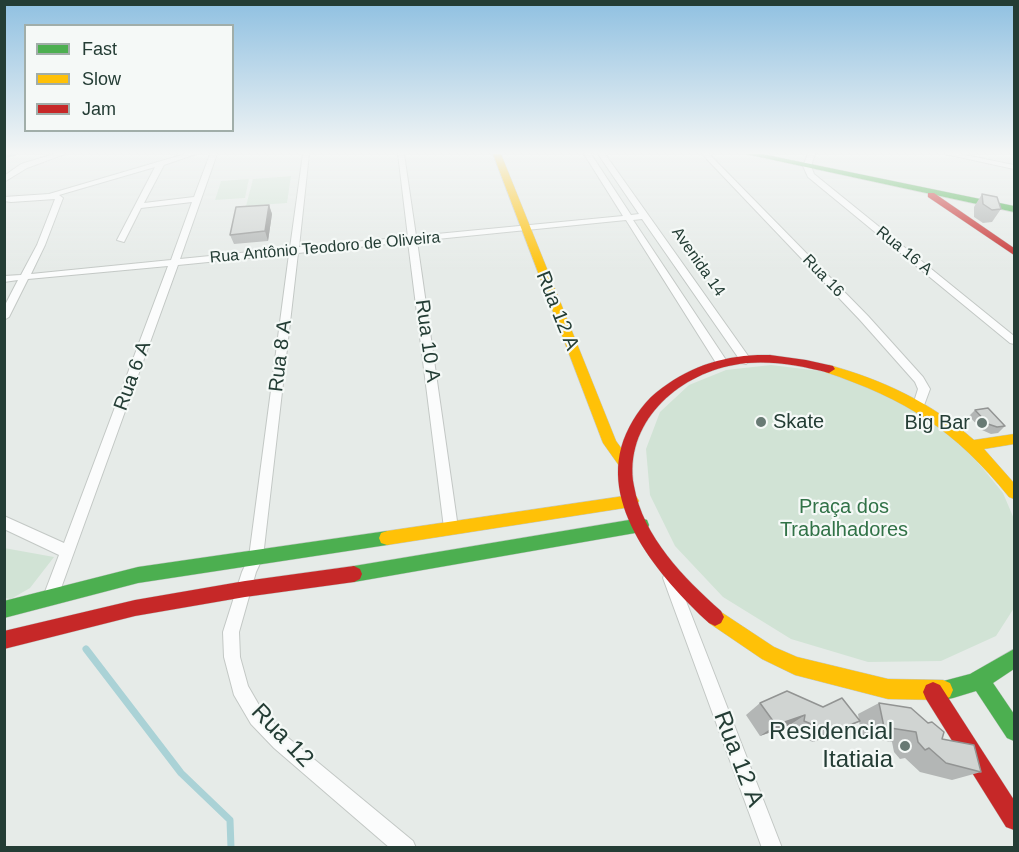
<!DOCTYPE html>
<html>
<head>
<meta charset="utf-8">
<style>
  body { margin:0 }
  #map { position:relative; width:1019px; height:852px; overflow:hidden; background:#e6ebe8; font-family:Helvetica,sans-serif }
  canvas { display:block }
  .frame { position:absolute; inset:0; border:6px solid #243d35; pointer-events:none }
  .legend { position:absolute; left:24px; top:24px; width:210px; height:108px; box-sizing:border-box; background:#f5f9f7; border:2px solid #a1aea9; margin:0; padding:8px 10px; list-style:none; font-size:18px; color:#243d35 }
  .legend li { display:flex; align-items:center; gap:12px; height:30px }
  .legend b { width:30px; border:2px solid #a1aea9 }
</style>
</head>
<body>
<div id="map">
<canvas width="1019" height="852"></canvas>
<div class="frame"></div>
<ul class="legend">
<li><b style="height:8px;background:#4caf50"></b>Fast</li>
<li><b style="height:8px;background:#ffc107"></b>Slow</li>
<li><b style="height:8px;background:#c62828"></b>Jam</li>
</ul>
</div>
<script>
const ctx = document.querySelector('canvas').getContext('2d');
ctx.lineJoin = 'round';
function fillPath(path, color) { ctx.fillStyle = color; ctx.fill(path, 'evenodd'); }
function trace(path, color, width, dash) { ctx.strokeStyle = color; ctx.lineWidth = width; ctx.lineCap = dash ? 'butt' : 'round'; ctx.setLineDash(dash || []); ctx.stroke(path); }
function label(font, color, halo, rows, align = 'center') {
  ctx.font = font + ' Helvetica,sans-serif'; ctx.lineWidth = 4.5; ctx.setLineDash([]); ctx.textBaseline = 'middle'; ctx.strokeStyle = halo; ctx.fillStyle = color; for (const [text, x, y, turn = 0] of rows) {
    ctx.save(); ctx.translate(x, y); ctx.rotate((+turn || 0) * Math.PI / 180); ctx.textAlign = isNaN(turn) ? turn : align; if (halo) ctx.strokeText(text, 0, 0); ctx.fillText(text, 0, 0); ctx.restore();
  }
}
const green = new Path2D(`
  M291,176L287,203L246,206L253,179Z
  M249,179L245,198L215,200L221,181Z
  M771,365L820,371L871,387L921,413L967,449L1003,493L1014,519V608L996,636L941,661L868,662L791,639L723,597L675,546L650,495L646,449L660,412L689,385L726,370Z
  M4,548L54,557L30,588L11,599L5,598Z`);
const streamFar1 = new Path2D(`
  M4,157L15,154`);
const stream = new Path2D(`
  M86,649L181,773L230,820L231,848`);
const street = new Path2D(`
  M54,154H65L27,168L4,182V176L21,164Z
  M185,154H196L164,165L144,203L194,197L210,154H217L180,259L290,248L303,154H309L299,247L408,237L398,154H404L416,236L623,216L584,154H591L631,215L639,214L598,154H605L751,360L746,364L742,363L642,219L633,220L726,360L727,363L726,366H718L626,220L417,241L458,528L456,532L451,534L446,532L444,528L408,242L298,253L263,557L256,572L239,632L240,657L248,686L263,712L286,736L413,841L416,848H390L274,748L251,724L234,695L224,657L223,632L242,572L249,557L289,254L178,265L56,602L51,604L46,602L43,597L59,555L4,529V516L64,543L168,266L28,279L9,317L4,320V307L18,280L4,282V276L21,275L37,245L55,199L11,202L4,201V197L49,194ZM155,167L117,240L124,242L141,208L192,202L171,260L31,274L45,245L63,198L59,195Z
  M702,154H709L868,316L923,377L930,389L923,408H915L913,405L918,389L915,382L860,320Z
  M808,154H815L811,166L814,174L1014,336V344L1010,343L808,177L803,166Z
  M945,154H960L1014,165V169Z
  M670,571L675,573L677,578L782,848H762L663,578L665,573Z`);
const fast = new Path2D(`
  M746,154H762L1014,206V212Z
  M641,518L647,520L649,525L647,530L641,532L354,582L348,579L346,574L348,569L354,566Z
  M387,531L393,533L395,538L393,543L387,545L138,583L4,618V601L138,567Z
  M1014,649V669L993,683L1014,714V741L1007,738L976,691L953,698L943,700L936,697L933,690L936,683L970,674Z`);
const slow = new Path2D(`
  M493,154H501L616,441L632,463L630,467H620L603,443Z
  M829,365C883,380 932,403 974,440L1014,434V444L984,449L1014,483V499L1009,497C955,430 906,399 825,372L823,369Z
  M631,495L636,496L639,501L636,506L631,507L387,545L381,543L379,538L381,533L387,531Z
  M715,608L774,647L797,657L888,679L943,680L950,683L953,690L950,697L943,700L888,699L795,675L762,659L709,623L706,617L709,611Z`);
const jam = new Path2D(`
  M928,193H934L1014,248V255L928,197Z
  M770,355L806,360L833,366L835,369L829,373C798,365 765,359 734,365C677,375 623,424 634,486C643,537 684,578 721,611L724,617L721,623L715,626L709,623C661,579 595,504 626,434C634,416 646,399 662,388C694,364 730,354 770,355Z
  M354,566L360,569L362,574L360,579L354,582L245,597L135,616L4,649V631L135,600L245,581Z
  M933,682L940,685L1014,800V830L1006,827L926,699L923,692L926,685Z`);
const wall = new Path2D(`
  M982,194L1001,209L992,222L983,223L974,217V207Z
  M269,205L272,214L268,241L234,244L230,235Z
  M975,410L1005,426L998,433L991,434L982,430L969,416Z
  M760,703L859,720L858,714L879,703L942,739L981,772L952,780L920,772L905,758L900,759L894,752L892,742L862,737L859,721L840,731L813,742L787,732L788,726L760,736L746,715Z`);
const shadedWall = new Path2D(`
  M269,205L272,214L268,241L265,231Z
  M805,715L788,726L760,736L776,725Z
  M860,721L840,731L813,742L831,732Z`);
const building = new Path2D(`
  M982,194L997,197L1001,209L992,210L983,204Z
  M269,205L265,231L230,235L236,207Z
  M988,408L1005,426L997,427L988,424L975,410Z
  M787,691L823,707L842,698L860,721L831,732L804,721L805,715L776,725L760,703Z
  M879,703L911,708L928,723L932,722L944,732L942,739L974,745L981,772L946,763L929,748L925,750L918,742L916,732L884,727Z`);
const markers = [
  [761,422,6,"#687a74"],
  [982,423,6,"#687a74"],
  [905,746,6,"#687a74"]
];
const farStreetnames = [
  ["Rua Antônio Teodoro de Oliveira",325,248,-5],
  ["Rua 16 A",904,251,39],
  ["Avenida 14",698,262,55],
  ["Rua 16",823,276,46]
];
const streetNames = [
  ["Rua 12 A",557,311,68],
  ["Rua 10 A",427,341,82],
  ["Rua 8 A",281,356,-83],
  ["Rua 6 A",133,376,-70]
];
const poiNames = [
  ["Skate",773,422],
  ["Big Bar",970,423,"right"]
];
const parkNames = [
  ["Praça dos",844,507],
  ["Trabalhadores",844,530]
];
const nearPoinames = [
  ["Residencial",893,732],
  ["Itatiaia",893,760]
];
const nearStreetnames = [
  ["Rua 12",282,736,46],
  ["Rua 12 A",738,759,69]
];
fillPath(green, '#d1e3d5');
trace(streamFar1, '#aad2d6', 3);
trace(stream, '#aad2d6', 7);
trace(street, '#c3c8c5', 2);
trace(fast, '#c2c8c5', 1);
trace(slow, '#c2c8c5', 1);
trace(jam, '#c2c8c5', 1);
fillPath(street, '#fbfcfc');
fillPath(fast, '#4caf50');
fillPath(slow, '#ffc107');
fillPath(jam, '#c62828');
fillPath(wall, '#b3b6b5');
fillPath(shadedWall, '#929493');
fillPath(building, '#d0d4d2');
trace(building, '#929493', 1.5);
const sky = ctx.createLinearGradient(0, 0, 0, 273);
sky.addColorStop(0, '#8fc0e1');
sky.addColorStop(0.56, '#f4f6f5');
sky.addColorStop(1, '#f4f6f500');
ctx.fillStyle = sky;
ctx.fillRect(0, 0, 1019, 273);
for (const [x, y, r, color] of markers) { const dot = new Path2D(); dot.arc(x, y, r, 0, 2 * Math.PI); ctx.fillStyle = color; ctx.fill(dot); trace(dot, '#f5f9f7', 2); }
label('16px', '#243d35', '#f5f9f7', farStreetnames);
label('20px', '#243d35', '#f5f9f7', streetNames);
label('20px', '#243d35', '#f5f9f7', poiNames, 'left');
label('20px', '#317247', '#f5f9f7', parkNames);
label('24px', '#243d35', '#f5f9f7', nearPoinames, 'right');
label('24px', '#243d35', '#f5f9f7', nearStreetnames);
</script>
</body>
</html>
